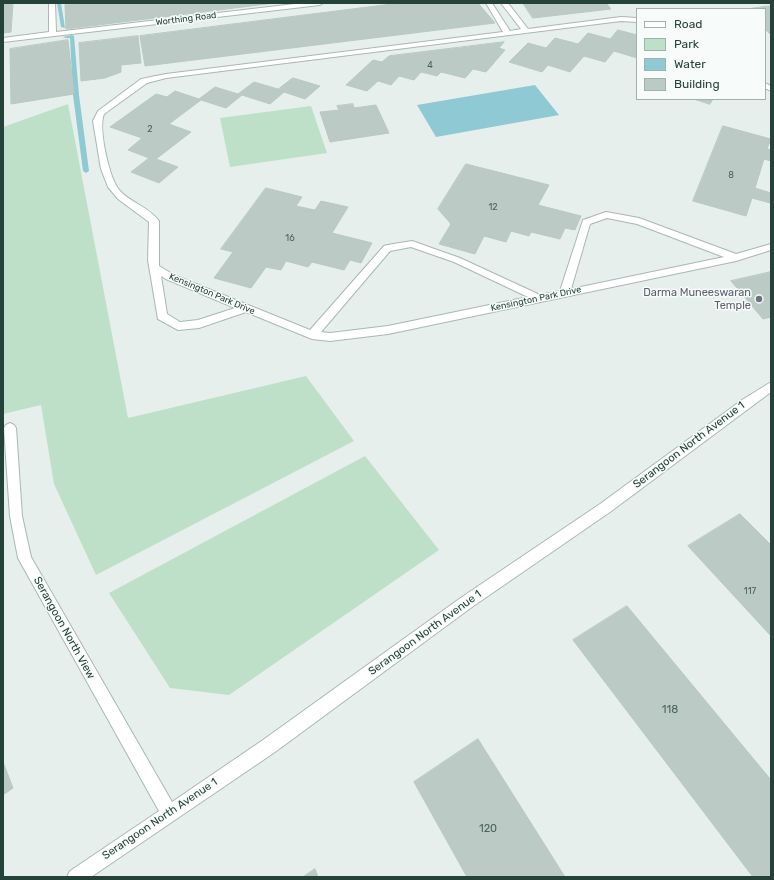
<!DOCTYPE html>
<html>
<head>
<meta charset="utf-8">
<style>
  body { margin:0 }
  #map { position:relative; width:774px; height:880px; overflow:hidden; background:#e6efeb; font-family:Rubik,sans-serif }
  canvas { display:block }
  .frame { position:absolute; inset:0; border:4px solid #24423a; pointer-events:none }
  .legend { position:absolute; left:636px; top:8px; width:130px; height:92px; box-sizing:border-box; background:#f7fbf9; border:1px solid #a3b1ad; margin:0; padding:5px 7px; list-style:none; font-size:12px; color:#24423a }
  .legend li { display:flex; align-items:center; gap:8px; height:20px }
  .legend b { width:20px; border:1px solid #a3b1ad }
</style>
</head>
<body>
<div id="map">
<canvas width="774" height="880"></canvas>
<div class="frame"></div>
<ul class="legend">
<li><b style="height:5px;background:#fff"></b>Road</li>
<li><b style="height:11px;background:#bfe0c8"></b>Park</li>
<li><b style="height:11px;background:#8ec9d4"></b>Water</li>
<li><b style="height:11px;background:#bbcac4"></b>Building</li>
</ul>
</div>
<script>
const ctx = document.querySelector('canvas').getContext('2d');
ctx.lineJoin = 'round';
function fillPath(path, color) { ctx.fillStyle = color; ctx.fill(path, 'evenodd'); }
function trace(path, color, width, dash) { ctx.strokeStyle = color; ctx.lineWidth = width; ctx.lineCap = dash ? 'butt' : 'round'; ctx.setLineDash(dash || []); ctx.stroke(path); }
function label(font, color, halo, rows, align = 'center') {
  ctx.font = font + ' Rubik,sans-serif'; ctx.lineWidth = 3; ctx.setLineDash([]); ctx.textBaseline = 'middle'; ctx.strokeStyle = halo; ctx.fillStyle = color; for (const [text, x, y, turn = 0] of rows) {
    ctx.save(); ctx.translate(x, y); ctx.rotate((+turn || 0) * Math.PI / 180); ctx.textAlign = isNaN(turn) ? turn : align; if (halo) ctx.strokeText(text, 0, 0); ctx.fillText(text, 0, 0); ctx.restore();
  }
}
const green = new Path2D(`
  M68,104L128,418L306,376L354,441L96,575L54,484L41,405L3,414V127Z
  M311,106L327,153L230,167L220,118Z
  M365,456L439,550L229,695L170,688L109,593Z`);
const water = new Path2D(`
  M535,85L559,115L436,137L417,105Z`);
const stream = new Path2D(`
  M57,3H61L65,28L61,27Z
  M72,35L74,36L79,95L89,171L86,173L83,171L73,95L70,38H65L63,37Z`);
const building = new Path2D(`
  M3,3H13L11,32L3,33Z
  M80,3H275L66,29L65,5Z
  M400,3H478L495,23L145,66L140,36Z
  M523,3H606L611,9L533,18Z
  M771,6V35L765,29V9H747Z
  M618,30L637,35V58L614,51L605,62L584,56L570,72L548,65L542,72L509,62L528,43L546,48L555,38L578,44L588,33L610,39Z
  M138,36L141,63L121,65V72L105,78L81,81L79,43Z
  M68,40L74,94L11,104L10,49Z
  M504,42L499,48L505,50L486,72L473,69L465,78L441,72L437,76L421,72L414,80L399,76L391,85L378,81L367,91L346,85L373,60L382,62L389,56Z
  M293,78L320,86L305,99L284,92L270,104L242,95L226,108L201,100L169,124L191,132L156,159L178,167L159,183L131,172L149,158L128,150L142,138L110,127L156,94L167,97L175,91L199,99L215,87L238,94L254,82L278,89Z
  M694,99H713L710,104Z
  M353,104L354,108L376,105L389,133L330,142L320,112L339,110L337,106Z
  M723,126L771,139L767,149L771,150V161L764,159L755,188L771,193L770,203L752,198L746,216L693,201Z
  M466,164L549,185L538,205L581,216L575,230L565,228L560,239L531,232L529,236L511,231L506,242L484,236L475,254L439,244L451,224L438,209Z
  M266,188L302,197L296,206L315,210L321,201L348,207L332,233L372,243L361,263L350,260L344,270L312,262L308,267L286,261L281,270L266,267L251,288L214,278L233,252L221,249Z
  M771,272V317L763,319L731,281Z
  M740,514L771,545V636L688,546Z
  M627,606L771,780V877H753L573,640Z
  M478,739L565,877H467L414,782Z
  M3,762L13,788L3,795Z
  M315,869L318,877H303Z`);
const minor = new Path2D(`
  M49,3H55L56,32L303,3H323L320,5L3,42V38L49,32Z
  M486,3H492L510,31L521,29L501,3H508L528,29L621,17L637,18V22L621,21L166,78L147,83L104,114C98,128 109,179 120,191C131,203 149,207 159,221V266L174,275L310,330L384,246L387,245L412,241L460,258L540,295L560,291L583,220L606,212L639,218L736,254L771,244V250L736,261L388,334L330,341L312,339L246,312L199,328L178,330L158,319L148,260L149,222L118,199L108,187L101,169L93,121L98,111L141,79L166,74L503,32ZM607,218L637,224L724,257L571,289L590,224ZM411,247L454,262L528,297L388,326L330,333L321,332L390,251ZM161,276L166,279L235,308L198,320L180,322L167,314Z
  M765,83L771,86V91L765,88Z
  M771,382V392L610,512L472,607L275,752L91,877H67L70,871L159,811L18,558L10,516L4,428L6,425L10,423L14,425L16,428L22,516L31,557L172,802L263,740L462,597L600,504L742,400Z`);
const markers = [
  [759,299,4,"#6b7280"]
];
const farStreetnames = [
  ["Worthing Road",186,19,-7],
  ["Kensington Park Drive",212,294,23],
  ["Kensington Park Drive",536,299,-12]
];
const numberNames = [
  ["4",430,65],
  ["2",150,129],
  ["8",731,175],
  ["12",493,207],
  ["16",290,238],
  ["117",750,591]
];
const worshipNames = [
  ["Darma Muneeswaran",751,293],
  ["Temple",751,306]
];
const streetNames = [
  ["Serangoon North Avenue 1",689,445,-37],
  ["Serangoon North View",64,628,61],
  ["Serangoon North Avenue 1",425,633,-36],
  ["Serangoon North Avenue 1",160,819,-34]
];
const nearNumbernames = [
  ["118",670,710],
  ["120",488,829]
];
fillPath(green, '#bfe0c8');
fillPath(water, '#8ec9d4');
fillPath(stream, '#8ec9d4');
fillPath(building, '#bbcac4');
trace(building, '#b8c9c2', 1);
trace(minor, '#a8b8b2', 2);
fillPath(minor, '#fff');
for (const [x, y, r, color] of markers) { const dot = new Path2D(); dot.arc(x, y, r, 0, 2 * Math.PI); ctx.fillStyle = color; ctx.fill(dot); trace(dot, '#f7fbf9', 1.5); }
label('9px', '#24423a', '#f7fbf9', farStreetnames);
label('9px', '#4a645c', null, numberNames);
label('11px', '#5b616d', '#f7fbf9', worshipNames, 'right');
label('11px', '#24423a', '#f7fbf9', streetNames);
label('11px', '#4a645c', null, nearNumbernames);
</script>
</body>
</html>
